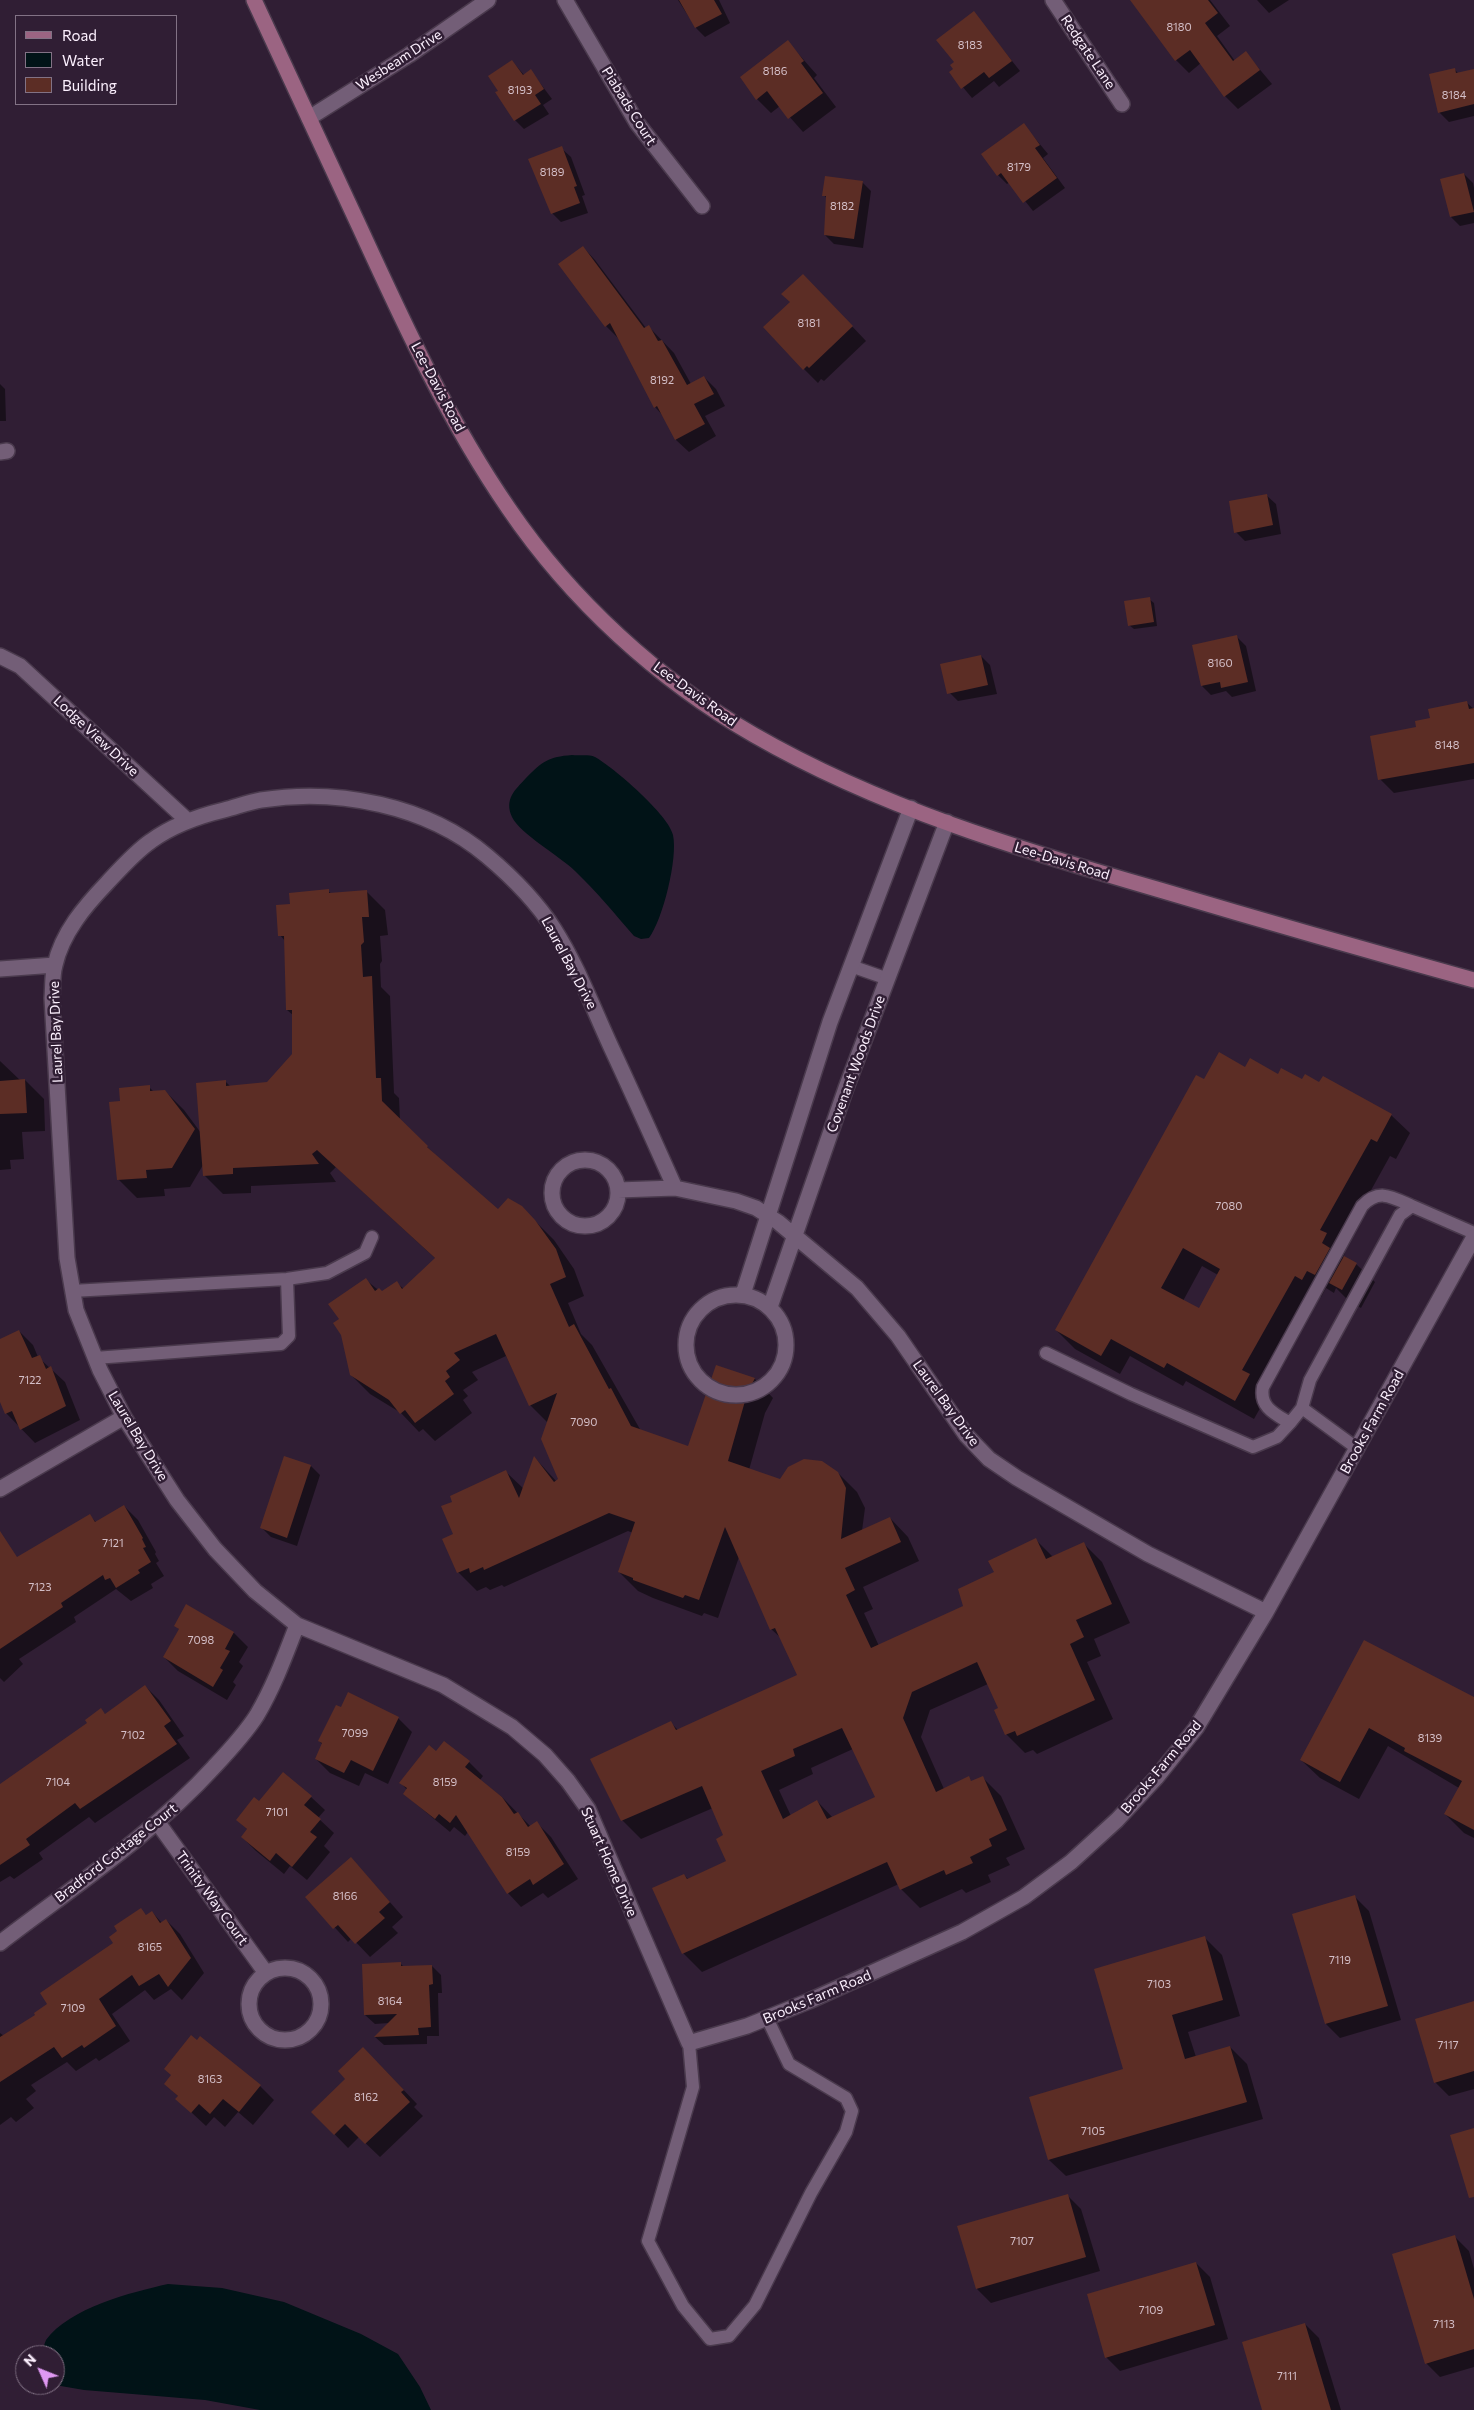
<!DOCTYPE html>
<html>
<head>
<meta charset="utf-8">
<style>
  body { margin:0 }
  #map { position:relative; width:1474px; height:2410px; overflow:hidden; background:#301e34; font-family:Commissioner,sans-serif }
  canvas { display:block }
  .legend { position:absolute; left:15px; top:15px; width:162px; height:90px; box-sizing:border-box; background:#301e34; border:1px solid #827285; margin:0; padding:6px 9px; list-style:none; font-size:15px; color:#fcf0fe }
  .legend li { display:flex; align-items:center; gap:10px; height:25px }
  .legend b { width:25px; border:1px solid #827285 }
  .north { position:absolute; left:15px; top:2345px; width:50px; height:50px; box-sizing:border-box; background:#301e34; border:1px solid #827285; border-radius:50%; rotate:314deg; font-size:14px; font-weight:700; line-height:20px; text-align:center; color:#fcf0fe }
  .north::after { content:''; display:block; margin:auto; width:18px; height:22px; background:#df98f2; clip-path:polygon(50% 0,100% 100%,50% 72%,0 100%) }
</style>
</head>
<body>
<div id="map">
<canvas width="1474" height="2410"></canvas>
<ul class="legend">
<li><b style="height:6px;background:#9b6482"></b>Road</li>
<li><b style="height:14px;background:#011317"></b>Water</li>
<li><b style="height:14px;background:#5c2d25"></b>Building</li>
</ul>
<div class="north">N</div>
</div>
<script>
const ctx = document.querySelector('canvas').getContext('2d');
ctx.lineJoin = 'round';
function fillPath(path, color) { ctx.fillStyle = color; ctx.fill(path, 'evenodd'); }
function trace(path, color, width, dash) { ctx.strokeStyle = color; ctx.lineWidth = width; ctx.lineCap = dash ? 'butt' : 'round'; ctx.setLineDash(dash || []); ctx.stroke(path); }
function label(font, color, halo, rows, align = 'center') {
  ctx.font = font + ' Commissioner,sans-serif'; ctx.lineWidth = 5; ctx.setLineDash([]); ctx.textBaseline = 'middle'; ctx.strokeStyle = halo; ctx.fillStyle = color; for (const [text, x, y, turn = 0] of rows) {
    ctx.save(); ctx.translate(x, y); ctx.rotate((+turn || 0) * Math.PI / 180); ctx.textAlign = isNaN(turn) ? turn : align; if (halo) ctx.strokeText(text, 0, 0); ctx.fillText(text, 0, 0); ctx.restore();
  }
}
const water = new Path2D(`
  M572,755C579,756 589,754 595,757C613,767 669,815 673,835C678,858 663,919 649,938L641,939L634,936C615,914 596,891 575,871C560,856 520,834 512,817C504,799 515,790 526,778C543,761 548,757 572,755Z
  M168,2284L222,2288L284,2302L361,2334L398,2354L420,2387L431,2410H260L205,2400L84,2390L55,2385V2355H42C43,2351 44,2344 46,2340C69,2308 132,2292 168,2284Z`);
const shadow = new Path2D(`
  M678,0H719L730,23L705,37L696,28Z
  M1132,0H1210L1230,26L1217,36L1235,61L1246,53L1272,84L1238,109L1225,96L1201,63L1189,73L1176,60Z
  M1257,0H1289L1269,13Z
  M974,13L1020,71L999,87L994,81L972,98L951,73L955,69V62Z
  M788,42L817,75L814,78L836,107L803,132L780,106L771,113L757,99Z
  M512,61L524,75L531,71L552,99L543,105L549,114L524,129L515,120Z
  M1454,69L1459,74L1474,70V116L1449,122L1439,112Z
  M1024,125L1048,154L1043,158L1065,188L1033,211L1010,182L1007,184L998,175Z
  M561,148L571,157L585,195L582,196L588,213L561,222L552,213Z
  M1464,174L1473,183L1474,188V223L1460,226L1451,217Z
  M862,182L871,191L863,248L834,244L825,235L827,199L824,195Z
  M583,247L595,260L646,328L649,327L674,353L691,384L704,377L716,389L725,406L705,416L716,436L689,452L676,440L664,417L655,407L618,338L606,326Z
  M817,289L866,341L824,381L821,379L818,383L804,369Z
  M0,384L5,389L6,421H0Z
  M1266,495L1276,504L1281,534L1245,541L1236,532Z
  M1149,599L1154,603L1157,626L1134,629L1129,625Z
  M1237,637L1246,646L1256,691L1232,697L1226,691L1211,695L1202,686Z
  M981,656L990,665L997,694L958,701L948,691Z
  M1467,703L1474,709V779L1394,793L1380,779L1431,719Z
  M328,891L332,894L366,891L385,910L388,935L380,936L382,961L380,964L381,987L390,996L394,1093L399,1098L400,1121L446,1165L498,1211L521,1207L554,1240L574,1269L584,1296L568,1303L581,1334L592,1345L641,1431L688,1448L717,1366L755,1379L773,1398L765,1413L749,1470L781,1480L838,1473L857,1492L865,1508L862,1531L890,1518L908,1537L919,1561L863,1587L873,1609L864,1613L879,1646L964,1606L995,1573L1036,1540L1053,1557L1083,1543L1102,1562L1130,1623L1094,1639L1101,1656L1087,1662L1113,1719L1037,1754L1033,1750L1025,1753L1006,1734L1000,1709L988,1684L930,1710L921,1737L944,1789L968,1778L972,1782L982,1777L1001,1796L1025,1849L1006,1858L1010,1865L988,1875L991,1882L966,1893L962,1889L920,1908L901,1889L899,1884L702,1972L683,1953L684,1875L688,1879L727,1861L725,1836L713,1808L641,1839L622,1820L671,1723L678,1730L798,1676L782,1639L771,1629L739,1557L718,1618L704,1613L702,1616L653,1598L638,1591L619,1572L633,1533L628,1531L504,1587L502,1585L490,1590L486,1587L477,1591L458,1572L454,1502L506,1472L524,1489L535,1458L557,1482L560,1480L548,1423L530,1405L506,1356L472,1372L478,1380L463,1390L468,1396L463,1400L472,1413L435,1441L423,1429L419,1432L401,1413L370,1394L351,1375L340,1319L366,1280L382,1293L397,1283L404,1289L436,1259L336,1167L330,1173L336,1182L251,1186V1193L223,1194L204,1175L203,1165L190,1187L164,1189L165,1196L137,1198L118,1179L122,1102L149,1087L154,1092L165,1091L184,1110L201,1133L225,1081L231,1087L268,1084L294,1054V1016L287,1010L285,941L280,935L291,905ZM853,1749L877,1798L833,1818L817,1801L791,1816L779,1790L813,1774L811,1768Z
  M0,1061L21,1081L25,1080L44,1099L45,1131L22,1132L24,1159L10,1160L11,1169L0,1170Z
  M1246,1068L1320,1083L1391,1115L1410,1133L1396,1159L1390,1156L1339,1248L1345,1253L1343,1257L1356,1264L1375,1282L1361,1308L1349,1301L1336,1288L1334,1293L1326,1288L1321,1297L1314,1294L1261,1388L1268,1394L1254,1419L1186,1381L1183,1386L1130,1356L1120,1374L1075,1349L1056,1330L1204,1081ZM1202,1266L1218,1275L1200,1310L1183,1301Z
  M19,1331L33,1345L38,1357L65,1382L80,1420L35,1443L6,1413L0,1399V1340Z
  M311,1466L320,1475L297,1546L271,1537L262,1528Z
  M124,1506L138,1520L156,1552L155,1554L159,1561L156,1563L164,1576L151,1584L153,1588L131,1601L116,1589L74,1617L76,1622L19,1659L23,1664L4,1682L0,1678V1601L90,1516L97,1523Z
  M187,1605L234,1633L248,1647L239,1662L243,1666L233,1682L236,1685L227,1700L178,1671L164,1657L180,1630L175,1625Z
  M1364,1642L1474,1699V1838L1464,1833L1445,1814L1459,1788L1388,1746L1359,1799L1320,1778L1301,1760Z
  M145,1686L159,1700L184,1736L177,1740L190,1758L95,1823L89,1817L39,1853L43,1859L14,1879L10,1876L0,1882V1792L88,1723L101,1710L106,1715Z
  M349,1694L398,1718L412,1732L388,1784L365,1773L359,1786L330,1773L316,1759L323,1745L319,1741L341,1709Z
  M436,1752L469,1762L483,1776L480,1780L502,1797L531,1827L537,1823L551,1837L578,1879L548,1898L543,1893L521,1907L508,1893L468,1832L465,1836L454,1827L450,1832L404,1794L407,1790L401,1783Z
  M311,1797L325,1810L318,1818L334,1833L324,1846L330,1852L307,1880L290,1866L284,1874L256,1851L242,1837L248,1830L237,1820L259,1803Z
  M351,1858L403,1917L392,1927L398,1933L370,1957L352,1938L348,1942L307,1897Z
  M1355,1897L1369,1911L1401,2020L1340,2038L1326,2024L1294,1915Z
  M141,1910L147,1916L152,1912L162,1923L166,1920L180,1934L204,1973L182,2000L171,1989L154,2000L145,1990L112,2014L130,2041L99,2061L96,2058L76,2071L67,2062L31,2085L36,2091L26,2099L34,2108L16,2122L11,2117L0,2125V2033L4,2036L37,2015L115,1943Z
  M1205,1938L1222,1955L1240,2016L1188,2032L1196,2057L1230,2047L1247,2064L1263,2119L1066,2176L1049,2160L1125,2070Z
  M400,1963L404,1967L432,1966L441,1975L442,1993H438L439,2036H427V2044L384,2045L375,2037L389,2023L375,2024L365,2015Z
  M1474,2003V2089L1449,2096L1435,2082Z
  M377,2062L417,2104L414,2107L423,2116L380,2157L359,2137L348,2148L313,2112Z
  M165,2084L260,2086L274,2100L253,2125L238,2112L225,2127L214,2117L206,2126L177,2099L179,2097Z
  M1067,2195L1081,2209L1100,2271L991,2303L977,2289L959,2227Z
  M1454,2236L1469,2251L1474,2269V2367L1440,2377L1426,2363Z
  M1196,2263L1210,2277L1228,2339L1120,2371L1106,2357Z
  M1305,2324L1319,2338L1341,2410H1264Z`);
const building = new Path2D(`
  M679,0H714L722,14L695,28Z
  M1130,0H1208L1218,13L1205,23L1233,61L1246,51L1260,70L1224,97L1190,50L1175,61Z
  M974,11L1012,61L989,78L984,72L961,89L949,72L953,69L950,65L954,62L936,40Z
  M788,40L804,61L801,63L823,93L788,119L767,91L756,100L740,77Z
  M512,60L523,75L531,69L544,89L535,95L541,104L514,121L495,92L498,91L488,76Z
  M1455,68L1456,73L1474,69V104L1438,113L1429,74Z
  M1024,123L1040,145L1035,148L1057,178L1023,203L1001,173L997,176L981,154Z
  M562,146L577,186L574,187L580,203L551,214L528,159Z
  M1464,173L1474,212L1450,217L1440,179Z
  M825,176L863,181L854,239L824,235L826,196H822Z
  M583,246L644,328L649,325L658,341L662,340L687,385L704,376L714,394L694,404L705,424L675,440L657,406L654,408L610,323L605,327L558,264Z
  M803,274L853,326L809,368L807,366L803,370L763,327L790,302L781,294Z
  M1267,494L1273,525L1234,533L1229,501Z
  M1150,597L1154,622L1128,626L1124,601Z
  M1237,635L1248,682L1221,688L1220,682L1201,686L1192,645Z
  M981,655L988,685L947,694L940,664Z
  M1467,701L1469,709L1474,708V763L1378,780L1370,736L1416,727L1415,721L1430,718L1428,709Z
  M329,889V893L367,890L369,917H362L364,942L361,945L363,977L372,976L376,1078H381L382,1101L428,1146L427,1147L498,1209L508,1198L522,1206L535,1220L556,1249L566,1277L550,1284L569,1327L574,1324L609,1389L611,1388L631,1426L688,1446L716,1365L755,1378L747,1394L728,1461L780,1479L788,1467L804,1459L822,1461L838,1472L846,1488L841,1539L890,1517L901,1542L845,1568L855,1590L846,1595L871,1648L963,1606L958,1589L994,1572L988,1561L1036,1538L1046,1559L1084,1542L1112,1604L1076,1620L1084,1637L1070,1644L1095,1700L1017,1736L1015,1731L1005,1735L994,1710L998,1708L977,1662L912,1692L903,1718L936,1792L969,1776L971,1781L983,1776L1007,1830L989,1839L992,1846L970,1857L973,1863L946,1875L944,1870L900,1890L887,1862L682,1954L652,1888L684,1874L687,1879L726,1861L716,1839L723,1835L702,1786L621,1821L590,1759L671,1721L676,1730L797,1675L775,1628L770,1630L725,1527L699,1600L685,1595L683,1598L633,1580V1578L618,1572L635,1522L609,1513L484,1570L483,1567L470,1573L469,1568L457,1573L442,1539L453,1534L441,1506L452,1502L450,1496L506,1470L519,1498L534,1456L554,1482L558,1479L541,1439L557,1393L529,1406L496,1334L454,1353L460,1360L446,1371L450,1377L445,1381L454,1394L415,1423L405,1410L400,1414L389,1400L350,1375L341,1335L333,1323L339,1319L328,1304L366,1278L375,1291L379,1288L382,1291L397,1281L402,1289L435,1258L317,1150L312,1154L319,1164L233,1168V1174L203,1176L196,1083L226,1080V1086L267,1082L292,1054V1010H286L284,936H278L276,905L290,904L289,893ZM842,1728L875,1797L827,1819L817,1800L783,1819L761,1771L795,1756L793,1749Z
  M1219,1052L1245,1067L1250,1058L1278,1074L1281,1068L1302,1079L1305,1074L1319,1082L1323,1076L1392,1114L1377,1142L1371,1139L1320,1230L1327,1233L1322,1243L1330,1248L1315,1275L1307,1271L1302,1280L1295,1276L1242,1370L1250,1374L1235,1401L1167,1363L1164,1368L1111,1339L1101,1356L1055,1330L1196,1075L1204,1079ZM1183,1248L1220,1269L1199,1308L1161,1288Z
  M25,1079L27,1113L0,1114V1081Z
  M150,1085V1091L165,1090L195,1129L172,1168L146,1170L147,1178L117,1180L109,1102L120,1101L119,1088Z
  M1344,1256L1357,1263L1342,1290L1329,1283Z
  M19,1330L32,1358L40,1355L46,1369L51,1366L66,1406L20,1430L12,1411L5,1414L0,1402V1339Z
  M284,1456L311,1465L287,1538L260,1528Z
  M124,1505L143,1538L142,1539L146,1547L143,1548L151,1562L138,1570L140,1573L116,1588L110,1578L105,1580L103,1575L61,1603L63,1607L0,1649V1531L17,1557L90,1514L95,1522Z
  M186,1604L234,1632L225,1649L230,1651L220,1668L223,1670L213,1687L163,1657L179,1629L174,1626Z
  M1364,1640L1474,1697V1830L1444,1814L1462,1781L1404,1751L1405,1748L1369,1728L1340,1782L1300,1760Z
  M145,1685L171,1721L164,1726L177,1744L80,1809L75,1803L26,1839L30,1845L0,1865V1784L87,1723L85,1720L101,1708L105,1714Z
  M348,1692L399,1717L373,1771L351,1760L344,1773L315,1759L322,1743L318,1741L336,1705L341,1707Z
  M444,1741L470,1761L465,1767L502,1797L514,1814L518,1812L528,1827L537,1821L564,1864L533,1885L530,1879L507,1894L456,1815L450,1823L439,1814L435,1819L403,1794L407,1788L399,1783L429,1745L436,1751Z
  M283,1772L312,1796L304,1805L321,1819L310,1832L317,1837L292,1867L276,1853L270,1861L241,1837L247,1829L236,1820L254,1797L259,1801Z
  M351,1857L390,1902L379,1912L385,1918L355,1944L338,1925L333,1929L305,1897Z
  M1355,1895L1388,2006L1325,2024L1292,1914Z
  M141,1908L146,1915L152,1911L160,1923L166,1919L191,1958L168,1987L159,1974L139,1986L132,1975L99,1999L116,2026L84,2048L82,2045L62,2058L54,2047L0,2082V2037L35,2015L34,2013L47,2004L40,1993L113,1943L109,1937L117,1931L114,1926Z
  M1205,1936L1223,2000L1172,2015L1185,2059L1230,2046L1247,2102L1048,2160L1029,2097L1123,2069L1094,1969Z
  M401,1962V1966L432,1965L433,1984L429,1985L431,2027L418,2028L419,2035L374,2037L397,2014L364,2015L362,1964Z
  M1474,2001V2071L1434,2083L1415,2019Z
  M191,2035L197,2040L200,2036L261,2085L239,2112L223,2099L210,2114L199,2104L191,2113L175,2099L178,2096L164,2084L171,2075L164,2069Z
  M363,2047L404,2090L401,2092L410,2102L365,2144L345,2124L334,2135L311,2112L345,2079L338,2071Z
  M1474,2128V2197L1469,2198L1450,2135Z
  M1068,2194L1086,2257L976,2289L957,2226Z
  M1455,2235L1474,2299V2349L1425,2364L1392,2254Z
  M1196,2262L1215,2325L1105,2358L1087,2294Z
  M1305,2323L1331,2410H1262L1242,2342Z`);
const lane = new Path2D(`
  M851,966L888,979
  M72,1291L287,1279L327,1273L365,1253L372,1237
  M1046,1353L1131,1394L1253,1447L1277,1437L1290,1423L1302,1408L1310,1380L1400,1215L1412,1206L1474,1233
  M95,1358L281,1344L289,1336L287,1279
  M1302,1408L1358,1449
  M1290,1423C1275,1414 1259,1407 1263,1387L1362,1206C1379,1188 1392,1197 1412,1206
  M689,2043L693,2087L648,2241L683,2306L710,2339L729,2336L755,2305L811,2193L846,2132L852,2111L846,2098L789,2064L767,2018`);
const street = new Path2D(`
  M565,0L637,123L702,206
  M1053,0L1122,104
  M309,118L409,55L488,0
  M0,452L7,451
  M0,656L20,666L188,821
  M0,969L55,965
  M552 1193a33 33 0 1 1 66 0a33 33 0 1 1-66 0Z
  M675,1188C654,1141 633,1094 611,1047C593,1008 577,965 554,929C536,901 512,877 487,856C427,805 337,788 261,800C249,802 236,807 224,810C199,816 173,825 151,841C135,852 121,868 107,883C85,906 62,933 55,965C52,975 53,987 52,998L67,1258L76,1310L100,1370L124,1417L177,1500L215,1549L255,1591L297,1625L443,1685L512,1727L545,1755L568,1781L588,1809L689,2043L747,2026L809,2001L962,1932L1024,1897L1071,1862L1117,1820L1156,1778L1196,1728L1266,1612L1474,1237
  M618,1190L675,1188L736,1201L756,1208L778,1222L857,1288L898,1336L966,1435L989,1459L1017,1478L1148,1554L1266,1612
  M743,1294L830,1022L911,808
  M686 1345a50 50 0 1 1 100 0a50 50 0 1 1-100 0Z
  M770,1307L846,1088L947,822
  M0,1489L124,1417
  M158,1823L266,1973
  M0,1943C73,1887 152,1835 214,1767C229,1751 245,1734 257,1715C274,1686 285,1656 297,1625
  M249 2004a36 36 0 1 1 72 0a36 36 0 1 1-72 0Z`);
const secondary = new Path2D(`
  M254,0C289,76 325,152 360,228C404,324 449,422 509,509C571,600 658,680 754,735C879,807 1021,850 1160,890C1264,921 1369,951 1474,980`);
const numberNames = [
  ["8180",1179,27],
  ["8183",970,45],
  ["8186",775,71],
  ["8193",520,90],
  ["8184",1454,95],
  ["8179",1019,167],
  ["8189",552,172],
  ["8182",842,206],
  ["8181",809,323],
  ["8192",662,380],
  ["8160",1220,663],
  ["8148",1447,745],
  ["7080",1229,1206],
  ["7122",30,1380],
  ["7090",584,1422],
  ["7121",113,1543],
  ["7123",40,1587],
  ["7098",201,1640],
  ["7099",355,1733],
  ["7102",133,1735],
  ["8139",1430,1738],
  ["7104",58,1782],
  ["8159",445,1782],
  ["7101",277,1812],
  ["8159",518,1852],
  ["8166",345,1896],
  ["8165",150,1947],
  ["7119",1340,1960],
  ["7103",1159,1984],
  ["8164",390,2001],
  ["7109",73,2008],
  ["7117",1448,2045],
  ["8163",210,2079],
  ["8162",366,2097],
  ["7105",1093,2131],
  ["7107",1022,2241],
  ["7109",1151,2310],
  ["7113",1444,2324],
  ["7111",1287,2376]
];
const streetNames = [
  ["Redgate Lane",1088,52,56],
  ["Wesbeam Drive",399,60,-33],
  ["Piabads Court",629,106,58],
  ["Lee-Davis Road",438,387,62],
  ["Lee-Davis Road",695,694,36],
  ["Lodge View Drive",96,736,43],
  ["Lee-Davis Road",1062,861,17],
  ["Laurel Bay Drive",569,963,62],
  ["Laurel Bay Drive",56,1032,-92],
  ["Covenant Woods Drive",856,1064,-70],
  ["Laurel Bay Drive",946,1403,54],
  ["Brooks Farm Road",1372,1422,-61],
  ["Laurel Bay Drive",138,1436,59],
  ["Brooks Farm Road",1161,1767,-50],
  ["Bradford Cottage Court",116,1853,-38],
  ["Stuart Home Drive",609,1862,66],
  ["Trinity Way Court",212,1898,54],
  ["Brooks Farm Road",817,1997,-23]
];
fillPath(water, '#011317');
fillPath(shadow, '#0007');
fillPath(building, '#5c2d25');
trace(lane, '#4a3a4d', 15);
trace(street, '#4a3a4d', 18);
trace(secondary, '#4a3a4d', 18);
trace(lane, '#735e77', 12);
trace(street, '#735e77', 15);
trace(secondary, '#9b6482', 15);
label('11px', '#d4bfc8', null, numberNames);
label('14px', '#fcf0fe', '#301e34', streetNames);
</script>
</body>
</html>
